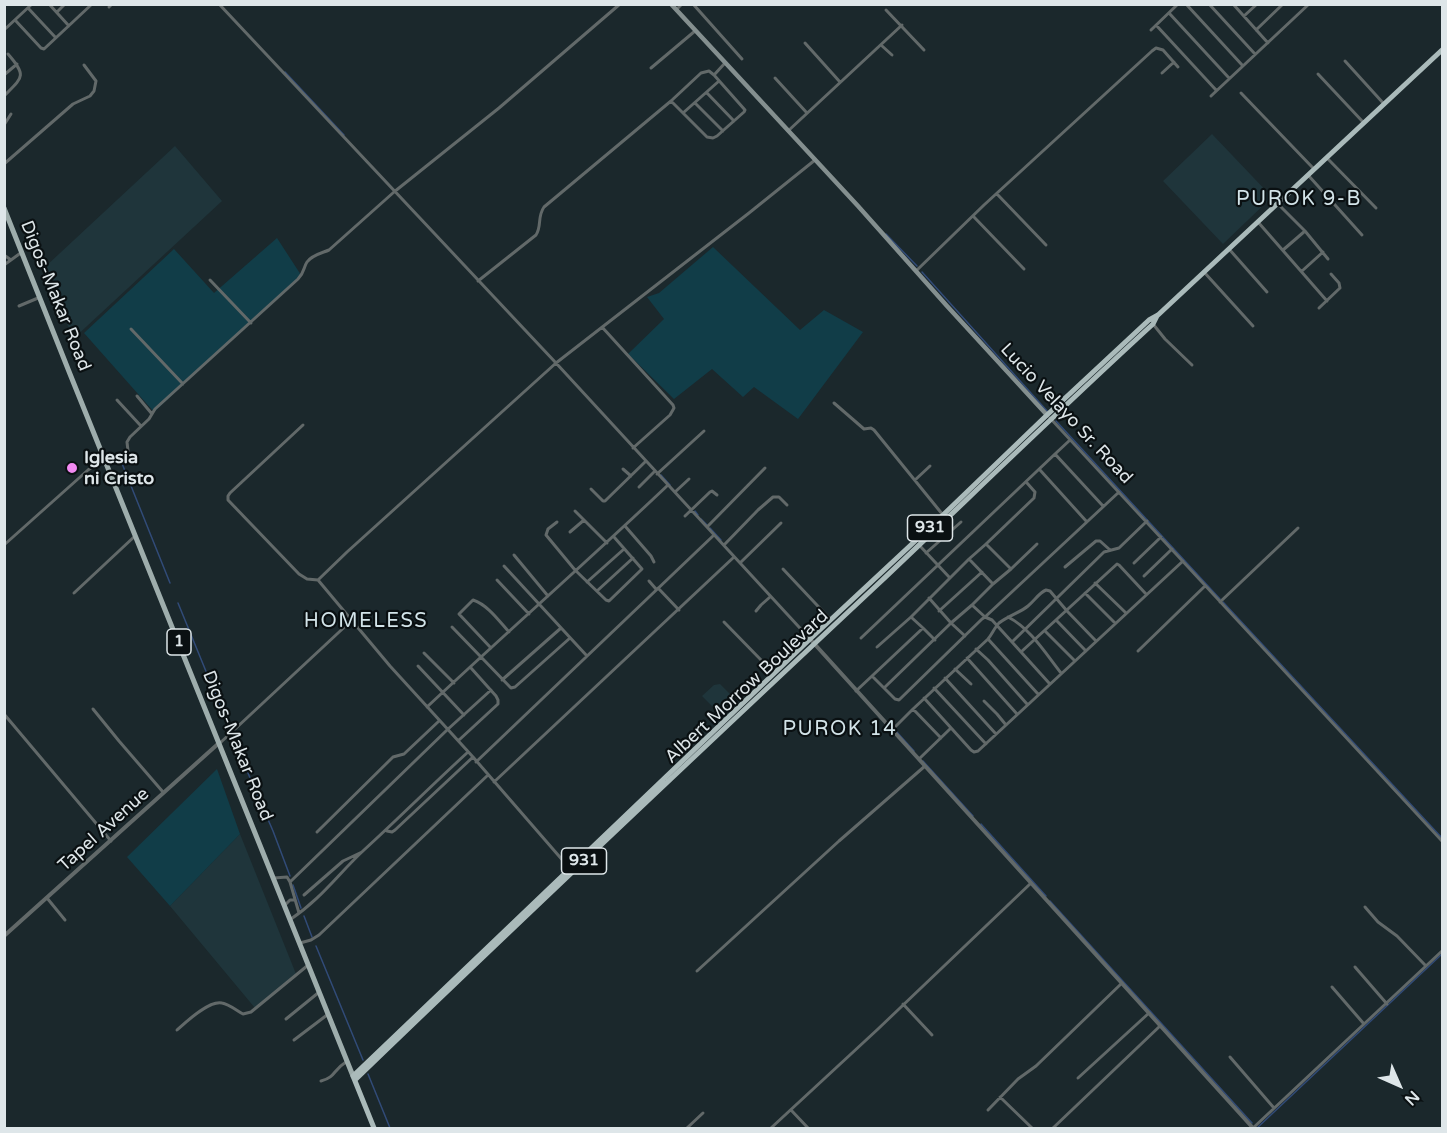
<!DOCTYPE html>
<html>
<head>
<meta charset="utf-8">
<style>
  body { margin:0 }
  #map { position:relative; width:1447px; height:1133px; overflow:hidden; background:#1b282c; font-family:"Varela Round",sans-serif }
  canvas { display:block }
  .frame { position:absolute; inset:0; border:6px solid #dee6e9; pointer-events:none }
  .north { position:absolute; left:1369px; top:1055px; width:60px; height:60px; -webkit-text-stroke:4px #0a1012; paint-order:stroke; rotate:135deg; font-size:16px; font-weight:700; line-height:24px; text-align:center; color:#dee6e9 }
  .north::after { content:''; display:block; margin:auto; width:21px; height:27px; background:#dee6e9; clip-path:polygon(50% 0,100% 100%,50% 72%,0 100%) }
</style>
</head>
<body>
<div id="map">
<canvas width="1447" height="1133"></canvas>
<div class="frame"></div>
<div class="north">N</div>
</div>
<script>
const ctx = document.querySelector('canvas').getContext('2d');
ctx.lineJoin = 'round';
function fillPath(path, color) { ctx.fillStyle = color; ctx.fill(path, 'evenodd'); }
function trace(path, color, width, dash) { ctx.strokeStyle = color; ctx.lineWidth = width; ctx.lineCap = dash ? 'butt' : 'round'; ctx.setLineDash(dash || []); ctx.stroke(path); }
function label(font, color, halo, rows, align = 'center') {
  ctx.font = font + ' "Varela Round",sans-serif'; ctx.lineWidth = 4.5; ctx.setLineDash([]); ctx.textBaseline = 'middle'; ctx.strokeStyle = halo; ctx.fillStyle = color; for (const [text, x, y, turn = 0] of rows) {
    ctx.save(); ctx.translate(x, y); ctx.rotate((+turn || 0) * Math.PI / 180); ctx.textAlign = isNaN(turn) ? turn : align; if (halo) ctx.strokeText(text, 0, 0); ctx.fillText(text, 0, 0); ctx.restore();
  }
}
const built = new Path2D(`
  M1212,134L1272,197L1223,244L1163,181Z
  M175,146L222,201L73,339L45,267Z
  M720,684L732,696L717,711L702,696L714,685Z
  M240,834L296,974L255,1008L170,906Z`);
const green = new Path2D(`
  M277,238L301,275L154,412L84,333L174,249L214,293Z
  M713,247L800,330L824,310L863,332L798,419L754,387L743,397L712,369L674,399L628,354L664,319L647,297L659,293Z
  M217,769L240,834L170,906L127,857Z`);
const stream = new Path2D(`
  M285,72L344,135
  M886,234L917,266
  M922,272L1048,412
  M1056,421L1220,599
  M121,461L170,583
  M661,475L670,485
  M695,511L698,515
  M701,519L707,525
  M710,528L721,540
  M1223,602L1442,838
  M178,603L228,725
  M895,730L914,751
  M235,743L273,831L290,876
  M923,761L973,816
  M981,824L1046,896
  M293,885L301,908
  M1050,901L1252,1123
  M304,916L312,937
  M316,946L363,1060
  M368,1074L390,1128
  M1257,1128L1442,954`);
const minor = new Path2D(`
  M49,4L69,26
  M219,4L556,363L810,639
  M693,4L742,59
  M1186,4L1243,66
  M1209,4L1255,54
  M1233,4L1268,43
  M4,5L5,4
  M109,7L112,4
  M28,8L56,38
  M676,10L682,4
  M886,10L924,50
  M57,12L65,4
  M1169,13L1229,78
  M1244,16L1257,4
  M15,20L41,48L44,49L92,4
  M1156,25L1216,90
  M4,30L32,4
  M1151,30L1178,4
  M1256,30L1283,4
  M805,43L840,82
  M881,45L892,55
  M1345,61L1384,104
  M651,68L695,31
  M1162,73L1174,62
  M1318,74L1363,122
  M4,75L17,64
  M775,78L807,113
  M707,93L734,121
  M1241,93L1313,168
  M4,96C23,77 27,76 8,54
  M1211,96L1309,4
  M671,101L707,137L713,138L717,136L744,112L745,110L714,75
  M695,103L723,131
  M683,113L719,81
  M4,125L11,114
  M788,131L902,25
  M1327,158L1376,208
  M4,164L73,104L90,96L94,91L96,81L84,65
  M1308,175L1362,235
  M997,194L1046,245
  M1278,204L1305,231L1328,259
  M973,216L1024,269
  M1258,222L1327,301
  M1229,249L1267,292
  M1283,250L1305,231
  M4,255L11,260
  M4,265L22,252
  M916,271L984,205L1152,51L1156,48L1163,50L1178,67
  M1302,271L1323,252
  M1204,272L1253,326
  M210,280L251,323
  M478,281L536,235C542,226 537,217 544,207L671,101L701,73L709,71L714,75L725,63
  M19,306L38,298
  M1319,308L1340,288L1339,283L1331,274
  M1153,324L1165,339L1192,365
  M602,327L673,405L674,408L670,415L633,448
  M131,329L183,384
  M137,396L152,414
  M117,400L141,426
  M834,403L864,429L871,428L874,430L943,515
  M1050,418L1442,841
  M303,425L230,493L228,496V500L299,574L307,579L318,580L390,666L473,757L565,863L570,867
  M1055,454L1070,440
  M107,465L128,451L127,442L130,437L149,419L155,409L298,279C305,272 303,268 307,262C312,255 322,253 329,250L394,192L499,108L620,4
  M623,469L631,476
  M1040,470L1087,522
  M657,474L704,431
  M915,480L930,466
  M639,487L655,471
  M591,489L603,501H605L646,461
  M675,492L689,479
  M575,511L607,543
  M685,516L710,492L712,491L717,495
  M557,522L548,529L546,535L575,570L606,600L609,601L642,569L614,537
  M625,526L651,556L654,562
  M707,527L765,468
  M570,532L584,520
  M986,544L1034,498L1035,492L1027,483
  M4,545L88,470L104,459
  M724,545L758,510L773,497H779L787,505
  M926,553L961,522
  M514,555L548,596
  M969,559L986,544L1011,569L993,584
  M740,563L781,523
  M1134,563L1161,537
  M504,566L587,656
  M1065,567L1096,541H1100L1110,550
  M783,569L831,620
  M1011,569L1037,544
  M1144,576L1172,549
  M950,578L969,559L993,584L972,605
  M318,580L347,552L556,363L749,213L815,160
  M497,580L529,614
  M649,581L656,589
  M587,582L624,549
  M1095,583L1126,613
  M658,588L679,610
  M597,591L633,558
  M74,593L135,536
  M1085,593L1115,623
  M929,598L951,623L884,688L895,699L899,700L982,619L985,617L972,605L951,623L965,636
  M1220,602L1298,528
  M756,611L761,605L770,597
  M939,611L982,572
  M1008,617C1030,628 1046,654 1061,673
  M1056,620L1086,651
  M724,622L763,662L768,672L772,676
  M452,627L511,688L515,687L570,638
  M923,628L935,640
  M1045,631L1075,661
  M861,638L1055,454L1103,506
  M988,639L1038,694
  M1012,642L992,620L985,617L1119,492
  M877,647L911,617L950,578L920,546
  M491,648L459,614L473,600C488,605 499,621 509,632
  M976,649L988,660L1027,704
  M1138,651L1205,586
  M1021,652L1117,564L1119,565L1146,594
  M424,653L454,683
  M967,658L1017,714
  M418,666L464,715
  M955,669L971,684
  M945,678L996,734
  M502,680L561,628
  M1049,683L1012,642L1104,552L1119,548L1147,521
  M884,688L872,676L923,628L911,617
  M934,688L986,744
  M856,691L872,676
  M924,698L971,750L974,752L978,751L1183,561
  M984,701L997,714L1006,725
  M427,707C507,632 589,560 668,485
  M93,709L119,741L163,792
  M4,714L111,841
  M893,729L913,709
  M941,738L913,709L988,639C992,634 995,627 999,623C1008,616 1021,612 1028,606C1035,600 1039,593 1046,590L1050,591L1067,611L1096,641
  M459,740L498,704V700L496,696L471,668
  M220,743L352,620
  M919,759L951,728
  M476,762L714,535
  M494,782L734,557
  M387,831L392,832L395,830L473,757
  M317,832L393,757L404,754L439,721
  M274,878L287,877L290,882
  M304,895L343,861L362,852
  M47,898L65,920
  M285,905L290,900H295
  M1365,907L1378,922L1397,936L1426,966
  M299,913L290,882L447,730L491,690
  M291,919C321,899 339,873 364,850C399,818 433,784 468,752
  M300,943L311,940L319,935L488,775
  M1355,967L1387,1004
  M697,971L839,841L925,766
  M1332,987L1364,1024
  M903,1004L932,1035
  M286,1019L318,993
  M177,1030C186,1022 209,1000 222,1003C229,1004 237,1011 243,1014L251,1012L307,966
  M294,1040L327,1015
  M1230,1057L1274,1108
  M1078,1078L1149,1013
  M321,1081C336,1077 333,1070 346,1062
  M1000,1097L1032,1128
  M791,1110L808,1128
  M988,1110L1018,1079L1036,1066L1122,983
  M687,1128L703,1113
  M771,1128L878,1029L1030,884
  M1053,1128L1160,1026
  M1253,1128L1442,951`);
const tertiary = new Path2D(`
  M810,639L1253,1128
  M4,936L219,743`);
const secondary = new Path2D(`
  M671,4L858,206L947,306L1047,415`);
const primary = new Path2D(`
  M4,208L70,374L353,1076`);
const trunk = new Path2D(`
  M355,1080C527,914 701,750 876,586C968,499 1059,410 1153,324L1157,316
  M374,1128L353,1076L810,639L943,515L1047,415L1149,320L1158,315L1442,50`);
const markers = [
  [72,468,6,"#f28af2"]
];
const shields = [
  [930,528,45],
  [179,642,24],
  [584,861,45]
];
const shieldNames = [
  ["931",930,528],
  ["1",179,642],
  ["931",584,861]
];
const streetNames = [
  ["Digos-Makar Road",55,296,68],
  ["Lucio Velayo Sr. Road",1066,414,47],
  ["Albert Morrow Boulevard",747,687,-43],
  ["Digos-Makar Road",237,746,68],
  ["Tapel Avenue",104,830,-42]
];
const poiNames = [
  ["Iglesia",84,458],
  ["ni Cristo",84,479]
];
const neighbourhoodNames = [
  ["PUROK 9-B",1299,200],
  ["HOMELESS",366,622],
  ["PUROK 14",840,730]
];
fillPath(built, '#1f353b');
fillPath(green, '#113d48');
trace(stream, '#314b78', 1.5);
trace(minor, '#626969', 3);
trace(tertiary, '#626969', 4);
trace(secondary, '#848f8f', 4.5);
trace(primary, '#9eadac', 5);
trace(trunk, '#aababa', 5);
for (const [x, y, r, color] of markers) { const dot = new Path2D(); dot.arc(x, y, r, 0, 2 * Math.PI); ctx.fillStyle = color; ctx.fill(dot); trace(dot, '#0a1012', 2); }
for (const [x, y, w] of shields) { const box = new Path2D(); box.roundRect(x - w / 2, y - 13, w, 26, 4.5); ctx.fillStyle = '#0a1012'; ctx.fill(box); trace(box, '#dee6e9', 1.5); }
label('bold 16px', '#dee6e9', null, shieldNames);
label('18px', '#dee6e9', '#0a1012', streetNames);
label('bold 18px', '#dee6e9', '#0a1012', poiNames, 'left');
ctx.letterSpacing = '1.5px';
label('20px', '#d3e4e9', '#0a1012', neighbourhoodNames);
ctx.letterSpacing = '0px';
</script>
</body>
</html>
